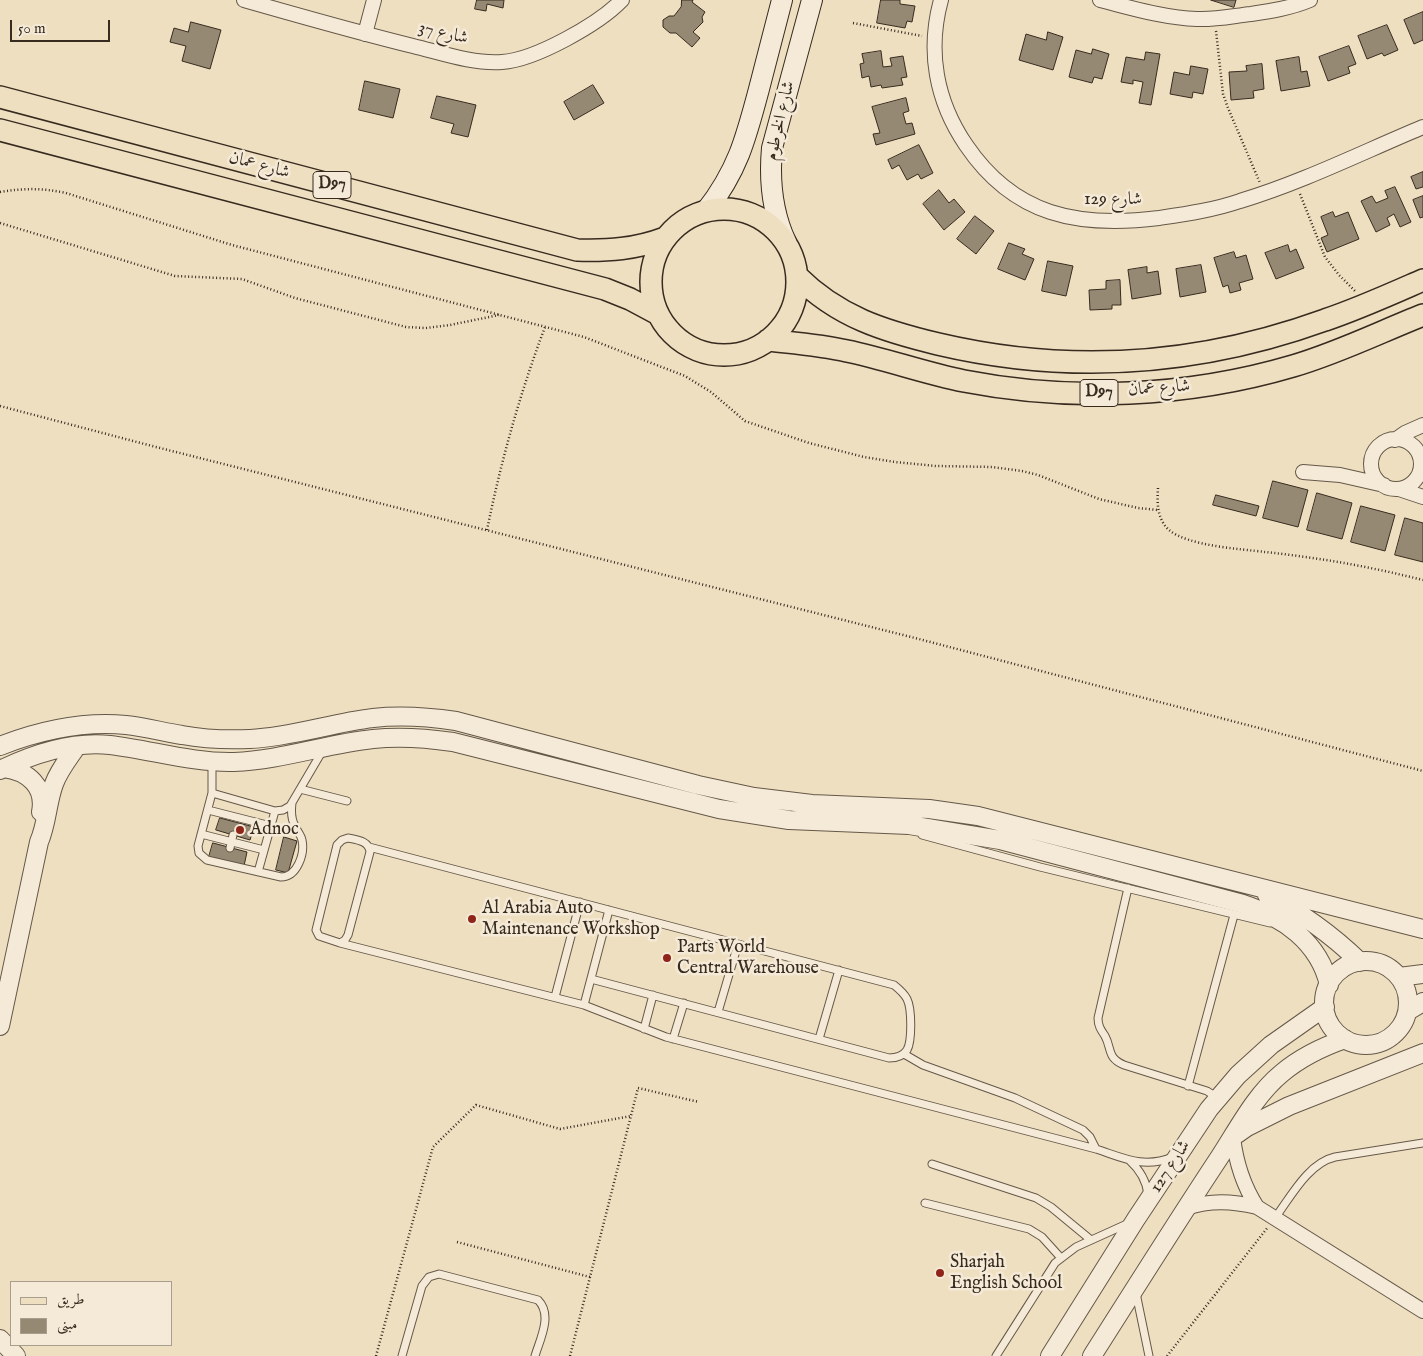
<!DOCTYPE html>
<html>
<head>
<meta charset="utf-8">
<style>
  body { margin:0 }
  #map { position:relative; width:1423px; height:1356px; overflow:hidden; background:#eedfc1; font-family:"IM FELL English",Amiri,serif }
  canvas { display:block }
  .legend { position:absolute; left:10px; top:1281px; width:162px; height:65px; box-sizing:border-box; background:#f4ead7; border:1px solid #a89e8d; margin:0; padding:6px 9px; list-style:none; font-size:15px; color:#372b1f }
  .legend li { display:flex; align-items:center; gap:10px; height:25px }
  .legend b { width:25px; border:1px solid #a89e8d }
  .scale { position:absolute; left:10px; top:20px; width:100px; height:22px; box-sizing:border-box; border:2px solid #372b1f; border-top:0; padding-left:6px; font-size:15px; line-height:18px; white-space:nowrap; color:#372b1f; -webkit-text-stroke:4px #f4ead7; paint-order:stroke }
</style>
</head>
<body>
<div id="map">
<canvas width="1423" height="1356"></canvas>
<ul class="legend">
<li><b style="height:6px;background:#eedfc1"></b>طريق</li>
<li><b style="height:14px;background:#968973"></b>مبنى</li>
</ul>
<div class="scale">50 m</div>
</div>
<script>
const ctx = document.querySelector('canvas').getContext('2d');
ctx.lineJoin = 'round';
function fillPath(path, color) { ctx.fillStyle = color; ctx.fill(path, 'evenodd'); }
function trace(path, color, width, dash) { ctx.strokeStyle = color; ctx.lineWidth = width; ctx.lineCap = dash ? 'butt' : 'round'; ctx.setLineDash(dash || []); ctx.stroke(path); }
function label(font, color, halo, rows, align = 'center') {
  ctx.font = font + ' "IM FELL English",Amiri,serif'; ctx.lineWidth = 5; ctx.setLineDash([]); ctx.textBaseline = 'middle'; ctx.strokeStyle = halo; ctx.fillStyle = color; for (const [text, x, y, turn = 0] of rows) {
    ctx.save(); ctx.translate(x, y); ctx.rotate((+turn || 0) * Math.PI / 180); ctx.textAlign = isNaN(turn) ? turn : align; if (halo) ctx.strokeText(text, 0, 0); ctx.fillText(text, 0, 0); ctx.restore();
  }
}
const building = new Path2D(`
  M477,0H504L503,8L487,4L486,11L475,9Z
  M682,0H693L692,2L705,12L702,17L703,22L693,32L700,38L692,47L676,33H670L663,27V20L669,16H674L681,7Z
  M881,0H900V4L915,6L912,22L907,21L905,28L877,23Z
  M1211,0H1236L1234,7Z
  M1423,12V40L1414,44L1404,20Z
  M191,22L221,30L210,69L182,61L186,46L170,42L174,28L188,32Z
  M1387,25L1398,50L1384,56L1382,53L1367,59L1358,36Z
  M1048,32L1063,37L1053,70L1019,60L1026,34L1046,40Z
  M1349,46L1356,64L1348,67L1350,73L1328,81L1319,57Z
  M1093,49L1109,54L1102,79L1094,77L1092,83L1069,77L1076,50L1091,54Z
  M881,51L883,67L892,66L890,58L903,56L907,77L901,78L903,85L882,88L881,85L871,87L869,76L862,78L860,64L864,63L862,54Z
  M1146,52L1160,54L1151,105L1139,103L1143,82L1133,80V84L1121,82L1126,57L1144,60Z
  M1299,57L1301,72L1307,71L1310,86L1281,91L1276,61Z
  M1262,64L1264,89L1253,91L1254,98L1231,100L1229,72L1247,71L1246,66Z
  M1191,66L1208,69L1203,94L1193,92L1192,98L1170,94L1174,72L1189,75Z
  M365,81L400,89L393,118L359,110Z
  M593,85L604,103L574,120L564,102Z
  M437,96L476,105L468,137L451,133L454,124L431,118Z
  M906,98L909,111L903,113L906,124L912,123L915,134L876,145L873,134L880,133L872,107Z
  M919,145L933,173L921,179L918,174L907,180L899,165L892,169L888,160Z
  M1423,172V187L1416,189L1411,177Z
  M1395,187L1411,222L1400,227L1394,214L1387,218L1390,225L1376,232L1361,201L1372,196L1376,203L1388,198L1385,191Z
  M939,190L949,203L954,199L965,212L944,230L923,204Z
  M1423,196V217L1420,218L1413,200Z
  M1333,212L1335,217L1348,212L1359,239L1327,252L1321,238L1328,235L1321,217Z
  M975,216L994,231L976,254L957,239Z
  M1009,243L1025,249L1022,254L1034,259L1025,280L998,269Z
  M1288,245L1290,252L1296,249L1304,268L1276,279L1265,253Z
  M1234,252L1236,258L1246,255L1253,279L1239,283L1241,290L1230,293L1228,285L1223,287L1214,258Z
  M1048,261L1073,266L1066,296L1042,291Z
  M1201,265L1206,292L1180,297L1176,269Z
  M1147,267V273L1158,271L1161,294L1132,299L1128,270Z
  M1120,280L1121,305H1112V309L1090,310L1089,290L1106,289V281Z
  M1273,481L1308,490L1298,527L1263,518Z
  M1317,493L1352,503L1342,539L1307,530Z
  M1216,495L1259,506L1256,516L1213,505Z
  M1361,506L1395,515L1385,551L1351,542Z
  M1405,518L1423,523V562L1395,555Z
  M220,818L254,827L250,840L216,830Z
  M284,837L297,841L288,873L276,870Z
  M213,843L247,852L244,866L209,857Z`);
const path = new Path2D(`
  M853,23L922,36
  M1216,31L1223,94L1228,108L1260,183
  M0,192C23,188 43,188 66,193L232,245L584,337L685,376L711,392L745,421L809,443L864,457L895,462L936,466L992,467L1022,471L1038,475L1099,499L1138,508L1158,510
  M1300,194L1325,257L1339,275L1356,292
  M0,223L175,276L242,279L295,298L406,327L426,328L450,325L499,315
  M0,406L156,447L915,638L1423,771
  M1158,488C1157,503 1157,519 1169,530C1188,546 1241,549 1265,552C1285,554 1306,557 1326,560C1358,565 1391,572 1423,580
  M487,530C501,461 520,393 545,327
  M457,1242L590,1277
  M376,1356L433,1147L476,1105L560,1129L631,1116
  M570,1356L638,1088L699,1102
  M1167,1356L1268,1227`);
const service = new Path2D(`
  M212,762V793L198,846L199,853L207,860L281,877C297,877 305,854 302,840C301,835 297,831 295,826C291,819 291,811 292,803
  M300,789L347,801
  M212,793L275,811L283,810L290,806L323,750
  M208,810L271,826
  M201,834L264,850
  M922,835L1040,867L1270,923
  M348,838C358,840 369,841 370,852L348,935L345,940L340,943L319,936L316,930L337,845L342,840Z
  M369,847L894,985C899,989 904,993 907,999C912,1009 912,1041 907,1050C903,1056 896,1058 889,1058L591,979
  M230,848L233,835
  M258,872L275,811
  M1128,888L1098,1018C1098,1026 1101,1030 1105,1036C1112,1049 1107,1058 1124,1065L1207,1091L1218,1098
  M340,943L584,1005L666,1037L1096,1149C1124,1158 1143,1169 1173,1157
  M555,997L580,902
  M584,1005L609,910
  M718,1012L738,944
  M644,1029L653,995
  M673,1039L684,1003
  M819,1039L839,970
  M904,1054L923,1065L1015,1098L1083,1130L1090,1137L1096,1149
  M1188,1086L1234,915
  M1130,1161C1140,1170 1146,1180 1148,1194
  M932,1164L1036,1198L1051,1207L1091,1240
  M925,1203L1029,1229L1042,1237L1061,1258
  M1275,1218C1290,1198 1308,1163 1335,1157L1423,1143
  M1136,1293L1149,1356
  M402,1356L422,1286L429,1277L439,1274L538,1300C553,1315 540,1339 535,1356
  M996,1356L1055,1263L1076,1247L1129,1223`);
const minor = new Path2D(`
  M244,0C300,16 356,32 413,46C442,53 472,64 502,62C535,60 599,24 622,0
  M941,0C927,51 936,101 966,145C1014,216 1078,228 1159,218C1186,214 1214,210 1240,201C1303,182 1363,152 1423,127
  M1100,0C1132,8 1164,18 1197,19C1215,20 1233,16 1251,14C1271,11 1291,8 1310,0
  M365,34L374,0
  M1371 464a25 25 0 1 1 50 0a25 25 0 1 1-50 0Z
  M1395,440L1405,433L1423,425
  M1303,472L1340,475L1384,485
  M1399,489L1423,497
  M1233,1137C1236,1163 1243,1185 1257,1207
  M1186,1208C1210,1200 1232,1201 1257,1207L1423,1311`);
const tertiary = new Path2D(`
  M0,746C41,730 82,721 126,725C145,727 163,732 182,735C204,739 227,740 250,739C292,737 331,723 373,718C401,715 429,717 456,721L698,785L754,797L812,804L929,809L978,816L1423,929
  M4,768C28,771 46,787 41,812
  M0,770C33,754 73,741 110,745C152,750 192,763 234,762C282,760 326,744 373,739C400,736 426,738 453,742L719,809L789,820L909,825L1000,840L1243,904C1283,917 1319,942 1329,985
  M1267,895C1302,913 1332,935 1360,962
  M1324 1003a42 42 0 1 1 84 0a42 42 0 1 1-84 0Z
  M1399,977L1423,974
  M1408,1011L1423,1002
  M0,1026L39,842C47,824 47,803 54,784C59,770 69,758 77,746
  M1237,1134L1247,1127L1289,1106L1423,1053
  M0,1339L16,1356
  M1050,1356L1136,1219L1209,1109L1238,1075L1271,1045L1325,1007
  M1092,1356C1134,1290 1176,1223 1219,1158C1238,1129 1255,1095 1282,1073C1301,1057 1322,1047 1345,1039`);
const secondary = new Path2D(`
  M706,211C738,170 746,138 759,89C767,59 774,30 782,0
  M786,242C772,212 769,181 772,148L812,0`);
const primary = new Path2D(`
  M0,97L577,250C608,251 636,249 665,238
  M0,130L605,289L630,299L658,314
  M651 282a73 73 0 1 1 146 0a73 73 0 1 1-146 0Z
  M797,276C838,317 884,331 938,344C1070,375 1198,366 1325,320C1358,309 1391,294 1423,280
  M768,340C794,343 821,345 847,351C886,359 924,373 964,381C1072,402 1188,397 1293,366C1338,353 1380,332 1423,315`);
const markers = [
  [240,830,5,"#8f2418"],
  [472,919,5,"#8f2418"],
  [667,958,5,"#8f2418"],
  [940,1273,5,"#8f2418"]
];
const shields = [
  [332,185,38],
  [1099,393,38]
];
const shieldNames = [
  ["D97",332,185],
  ["D97",1099,393]
];
const streetNames = [
  ["شارع 37",443,34,13],
  ["شارع الخرطوم",781,121,-77],
  ["شارع عمان",259,166,15],
  ["شارع 129",1113,200],
  ["شارع عمان",1159,389,-4],
  ["شارع 127",1171,1167,-57]
];
const poiNames = [
  ["Adnoc",250,830],
  ["Al Arabia Auto",482,909],
  ["Maintenance Workshop",482,930],
  ["Parts World",677,948],
  ["Central Warehouse",677,969],
  ["Sharjah",950,1263],
  ["English School",950,1284]
];
fillPath(building, '#968973');
trace(building, '#372b1f', 1);
trace(service, '#655848', 9);
trace(minor, '#655848', 16);
trace(tertiary, '#655848', 20);
trace(secondary, '#372b1f', 22);
trace(primary, '#372b1f', 24);
trace(path, '#372b1f', 2.5, [1, 2.5]);
trace(service, '#f4ead7', 7);
trace(minor, '#f4ead7', 14);
trace(tertiary, '#f4ead7', 18);
trace(secondary, '#f4ead7', 20);
trace(primary, '#eedfc1', 21);
for (const [x, y, r, color] of markers) { const dot = new Path2D(); dot.arc(x, y, r, 0, 2 * Math.PI); ctx.fillStyle = color; ctx.fill(dot); trace(dot, '#f4ead7', 2); }
for (const [x, y, w] of shields) { const box = new Path2D(); box.roundRect(x - w / 2, y - 13.5, w, 27, 4); ctx.fillStyle = '#f4ead7'; ctx.fill(box); trace(box, '#372b1f', 1); }
label('bold 16px', '#372b1f', null, shieldNames);
label('18px', '#372b1f', '#f4ead7', streetNames);
label('18px', '#372b1f', '#f4ead7', poiNames, 'left');
</script>
</body>
</html>
